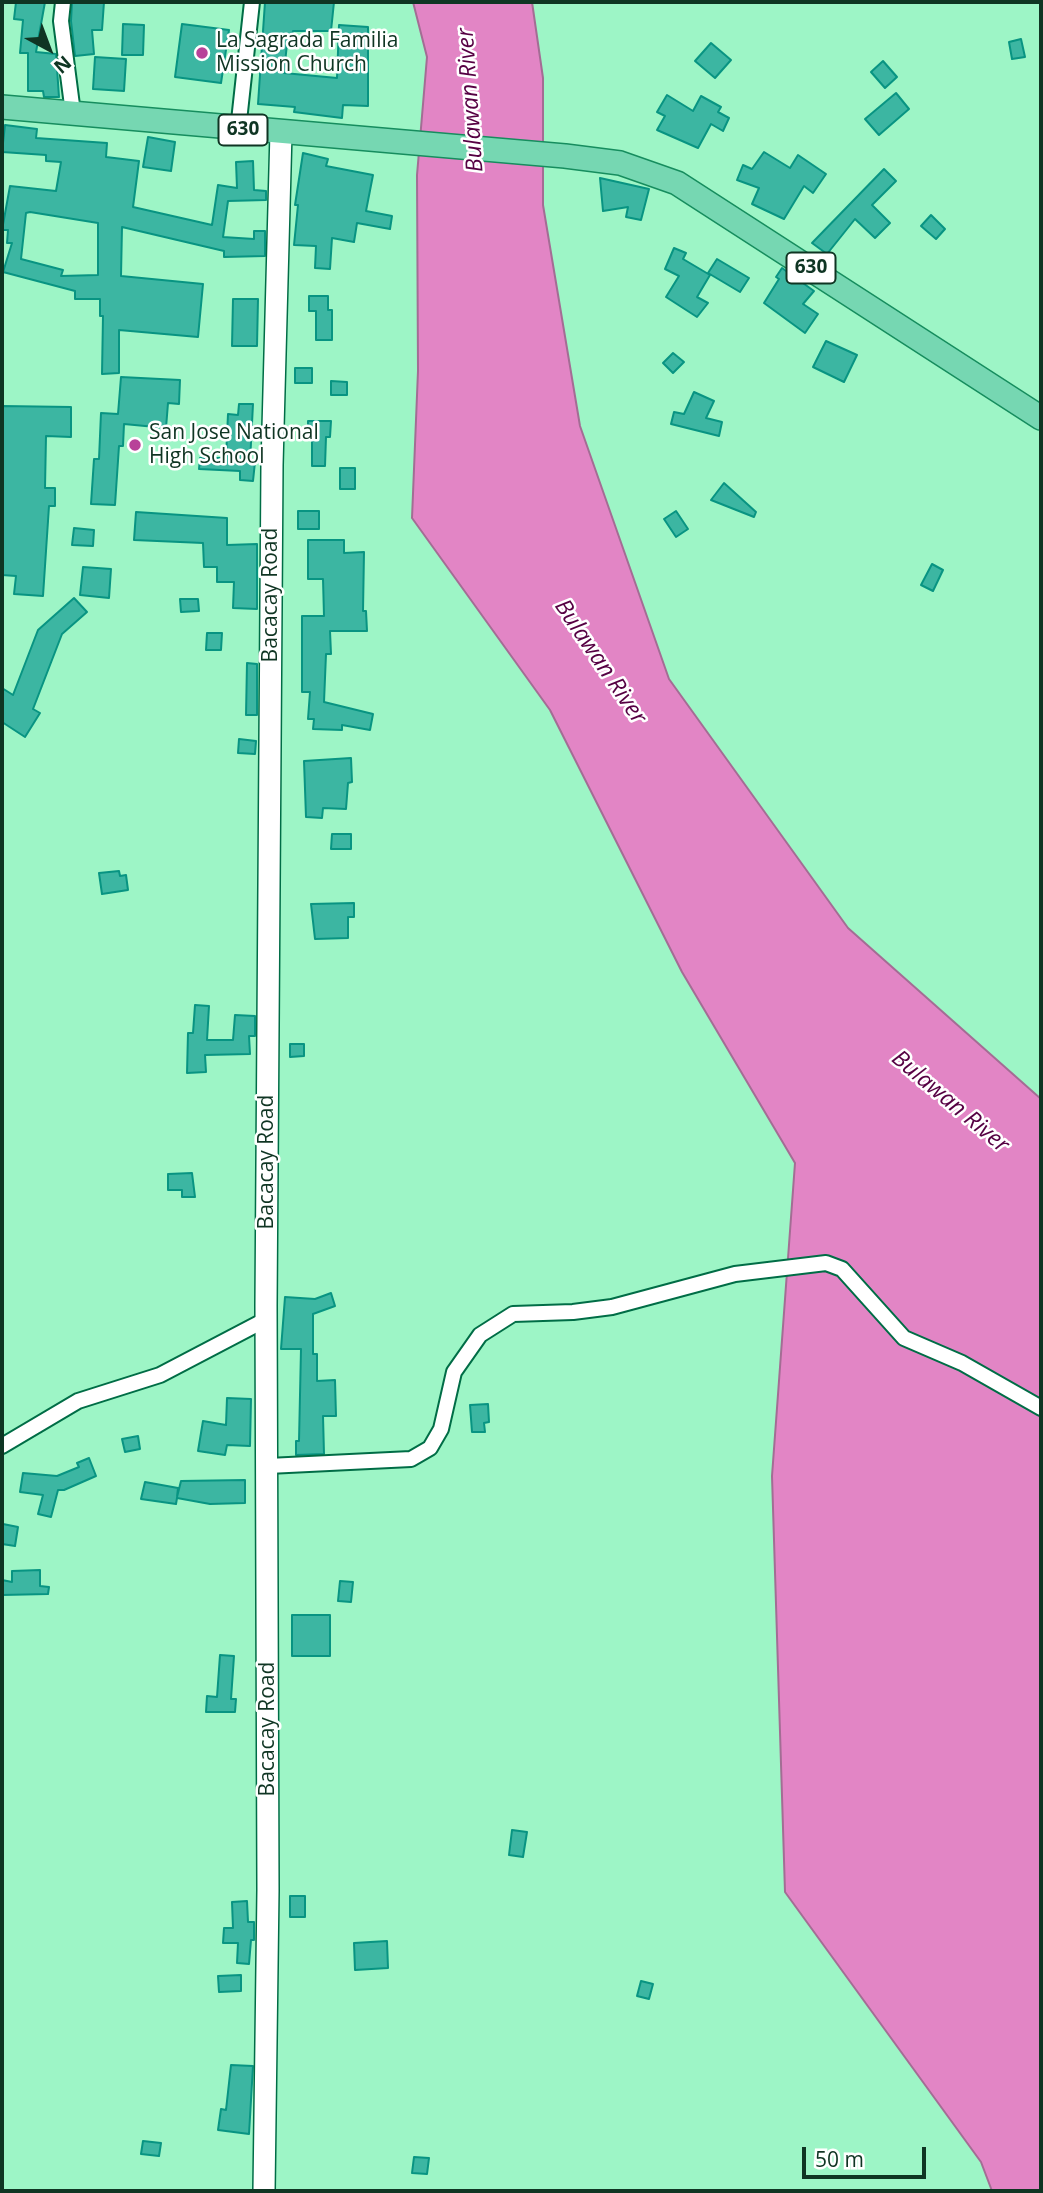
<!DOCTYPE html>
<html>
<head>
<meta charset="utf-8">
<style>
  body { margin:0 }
  #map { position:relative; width:1043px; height:2193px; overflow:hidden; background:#9df5c6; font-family:"Open Sans",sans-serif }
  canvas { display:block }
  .frame { position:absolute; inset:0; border:4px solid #0f3523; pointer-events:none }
  .north { position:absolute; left:14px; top:14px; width:70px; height:70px; -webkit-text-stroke:5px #fff; paint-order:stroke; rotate:139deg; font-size:19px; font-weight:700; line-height:28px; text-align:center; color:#0f3523 }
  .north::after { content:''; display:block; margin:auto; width:24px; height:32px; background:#0f3523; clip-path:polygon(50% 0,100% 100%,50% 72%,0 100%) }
  .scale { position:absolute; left:802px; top:2147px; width:124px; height:32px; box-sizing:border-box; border:4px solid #0f3523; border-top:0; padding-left:9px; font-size:21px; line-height:24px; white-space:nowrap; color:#0f3523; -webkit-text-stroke:5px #fff; paint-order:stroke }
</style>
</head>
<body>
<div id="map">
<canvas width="1043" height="2193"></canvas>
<div class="frame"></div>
<div class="north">N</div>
<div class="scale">50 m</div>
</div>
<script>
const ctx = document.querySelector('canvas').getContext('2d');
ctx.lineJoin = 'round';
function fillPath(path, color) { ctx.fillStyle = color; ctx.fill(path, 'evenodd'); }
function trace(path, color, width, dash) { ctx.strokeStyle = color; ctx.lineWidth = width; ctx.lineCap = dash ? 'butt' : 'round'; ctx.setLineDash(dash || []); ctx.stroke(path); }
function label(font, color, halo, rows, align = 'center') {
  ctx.font = font + ' "Open Sans",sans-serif'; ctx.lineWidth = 5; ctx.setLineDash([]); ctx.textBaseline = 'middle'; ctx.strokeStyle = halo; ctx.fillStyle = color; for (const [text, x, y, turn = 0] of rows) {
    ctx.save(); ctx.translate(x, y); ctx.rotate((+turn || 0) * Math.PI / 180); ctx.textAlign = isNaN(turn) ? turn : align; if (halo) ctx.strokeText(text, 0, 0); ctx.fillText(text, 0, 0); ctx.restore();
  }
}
const water = new Path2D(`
  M413,2H532L543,78V205L580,426L669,679L848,928L1041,1099V2191H992L981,2162L785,1892L772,1476L795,1163L682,972L550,710L412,518L418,371L417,175L427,57Z`);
const building = new Path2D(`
  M16,2H45L36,52L56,54L59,97H44L43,91H28V53H20L23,20L14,19Z
  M72,2H104L102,30H92L94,54L75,56L71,21Z
  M265,2H334L331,31H293L292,35L288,34L284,73L337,78L339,25L368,27V106L343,105L342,118L294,112L295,107L258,104Z
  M123,24L144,25L143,55H122Z
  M182,24L229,30L221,83L175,77Z
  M1021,39L1025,57L1012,59L1009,42Z
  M711,43L731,60L715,78L695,61Z
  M95,57L126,59L124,91L93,89Z
  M883,61L897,77L885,88L871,72Z
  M896,93L909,109L879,135L865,119Z
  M667,95L693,111L701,96L721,107L718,112L729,118L723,131L711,124L698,148L657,130L665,116L657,112Z
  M5,125L37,129L36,138L107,143L106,157L139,161L133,207L212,225L218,185L237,188L236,162L253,161L254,190L266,191V200L228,201L223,237L254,239V231H265V256L224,257V251L122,227L121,276L203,284L198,337L119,330V373L102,374L103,316H100V299H75V291L3,272L12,243H7L8,230H2L10,186L56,191L61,162L46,161V155L2,152ZM30,212L98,223V275L61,276L63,270L21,259L26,213Z
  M148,137L175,142L171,171L143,167Z
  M764,152L790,168L798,155L826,174L813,193L804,186L784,219L752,204L759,188L737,180L743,165L752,169Z
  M303,153L328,159L326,166L373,175L366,211L392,216L390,229L357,223L354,242L332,238L330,269L315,268L316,246L294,245L298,205H295Z
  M884,169L896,181L872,205L890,223L875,238L855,219L827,254L812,243Z
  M600,178L649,189L641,220L626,217L628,207L603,211Z
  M931,215L945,229L936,239L921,226Z
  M674,248L686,253L683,259L710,275L697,297L708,303L697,317L666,297L679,276L665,269Z
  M717,259L749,278L740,292L708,273Z
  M782,268L814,291L803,304L818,314L805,333L764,303L779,279L776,277Z
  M309,296H328V310H332V340H316V311H309Z
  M233,299H258L257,346H232Z
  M826,341L857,355L844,382L813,367Z
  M673,353L684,362L673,373L663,363Z
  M295,368H312V383H295Z
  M121,377L180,380L179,404L168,403L166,428L124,424L123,446H119L115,505L91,504L94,459H99L101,413L118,414Z
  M331,381L347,382V395H331Z
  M694,392L714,401L706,418L722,422L719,436L671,424L674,412L684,414Z
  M239,404H253L250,462H255L253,481L240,480V471L199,469L200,458H226L228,414L238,415Z
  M2,406L71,407V437L46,436L45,488H55V506H49L43,596L14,594L16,576L2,575Z
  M308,421H331L330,437H326L325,466H312V437H308Z
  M340,468H355V489H340Z
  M724,483L756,512L754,517L711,500Z
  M298,511H319V529H298Z
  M676,511L688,529L676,537L664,519Z
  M136,512L227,518V545L257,544V609L233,608L234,582H217V567H204L203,543L134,540Z
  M74,528L94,530L93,546L72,545Z
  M308,540H344V553L364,552L363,611H366L367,631H330L331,654H326L324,702L373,714L370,730L342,725V730L313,729L314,719H308L310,692H302V616H324L323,579H308Z
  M932,564L943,570L933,591L921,585Z
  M83,567L111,569L109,598L80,595Z
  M74,598L87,612L62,634L33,709L40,713L25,737L2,722V688L13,695L38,630Z
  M180,599H198L199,611L181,612Z
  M207,633H222L221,650H206Z
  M247,663L257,664V715H246Z
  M239,739L256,741L255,754L238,753Z
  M351,758L352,782L348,783L346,809L323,808L322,818L306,817L304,761Z
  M332,834H351V849H331Z
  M119,871L120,876L126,875L128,890L102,894L99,873Z
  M354,903V917H348V938L315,939L311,904Z
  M195,1005L209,1006L207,1040H233L235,1015L255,1016V1036H249L250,1054L205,1055L206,1072L187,1073L188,1033H193Z
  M290,1044H304V1056L290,1057Z
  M192,1173L195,1197H182V1190H168V1174Z
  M331,1293L335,1306L313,1314V1354H317V1381L335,1380L336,1416H323L324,1454L296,1455V1441H299L301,1349H281L285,1297L315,1299Z
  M227,1398L251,1399L250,1446L227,1445L225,1455L198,1451L203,1421L226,1425Z
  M488,1404L489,1422L484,1423L485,1432H472L470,1405Z
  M138,1436L140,1449L125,1452L122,1439Z
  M89,1458L96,1476L64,1490H58L51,1517L38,1514L43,1495L20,1492L23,1473L57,1476L79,1467L77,1463Z
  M245,1480V1503L210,1504L177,1498L176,1504L141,1499L145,1482L178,1488L177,1497L181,1481Z
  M3,1524L18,1527L15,1546L2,1544Z
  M40,1570V1586L49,1587L48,1594L2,1595V1580L12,1582V1571Z
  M340,1581L353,1582L351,1602L338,1601Z
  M292,1615H330V1656H292Z
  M220,1655L234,1656L231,1699H236L235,1712H206L207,1696L217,1697Z
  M512,1830L527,1832L523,1857L509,1855Z
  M290,1896H305V1917H290Z
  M247,1901L248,1922H254V1940H251L249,1964L237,1963L238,1943H223L224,1928H233L232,1902Z
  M387,1941L388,1968L355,1970L354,1943Z
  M241,1975V1991L219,1992L218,1976Z
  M641,1981L653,1984L649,1999L637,1996Z
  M231,2065L253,2066L249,2134L218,2130L221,2109L226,2110Z
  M143,2141L161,2143L159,2156L141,2154Z
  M414,2157L429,2158L427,2174L412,2173Z`);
const minor = new Path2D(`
  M63,2L61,21L73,113
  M238,130L252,2
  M2,1446L78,1401L160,1375L267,1319
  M268,1466L411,1459L430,1448L441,1429L454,1372L480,1335L513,1314L573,1312L612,1307L735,1274L826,1263L842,1269L904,1338L962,1363L1041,1408`);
const secondary = new Path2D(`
  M264,2191L268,1890L266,1305L272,465L281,132`);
const primary = new Path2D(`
  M2,107L565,156L620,163L677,183L1041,418`);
const markers = [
  [202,53,7,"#b84299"],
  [135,445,7,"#b84299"]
];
const shields = [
  [243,130,49],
  [811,268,49]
];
const shieldNames = [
  ["630",243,130],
  ["630",811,268]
];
const poiNames = [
  ["La Sagrada Familia",216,41],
  ["Mission Church",216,65],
  ["San Jose National",149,433],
  ["High School",149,457]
];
const streetNames = [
  ["Bacacay Road",271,595,-90],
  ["Bacacay Road",267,1162,-90],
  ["Bacacay Road",268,1729,-90]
];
const waterNames = [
  ["Bulawan River",471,100,-94],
  ["Bulawan River",600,662,56],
  ["Bulawan River",950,1102,40]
];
fillPath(water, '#e285c5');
trace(water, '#a36d94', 2);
fillPath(building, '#3cb6a2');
trace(building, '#089482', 2);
trace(minor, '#006d46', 18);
trace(secondary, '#006d46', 24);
trace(primary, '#168d5e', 26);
trace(minor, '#fff', 14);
trace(secondary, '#fff', 21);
trace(primary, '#76d7b2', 23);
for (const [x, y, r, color] of markers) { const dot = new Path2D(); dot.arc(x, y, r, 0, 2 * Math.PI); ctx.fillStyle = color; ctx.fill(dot); trace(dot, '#fff', 2.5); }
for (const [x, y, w] of shields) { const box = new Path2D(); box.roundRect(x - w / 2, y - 15.5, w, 31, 5); ctx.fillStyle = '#fff'; ctx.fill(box); trace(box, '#0f3523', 2); }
label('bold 19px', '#0f3523', null, shieldNames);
label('21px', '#0f3523', '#fff', poiNames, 'left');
label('21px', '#0f3523', '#fff', streetNames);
label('italic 23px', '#560043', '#fff', waterNames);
</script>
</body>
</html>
